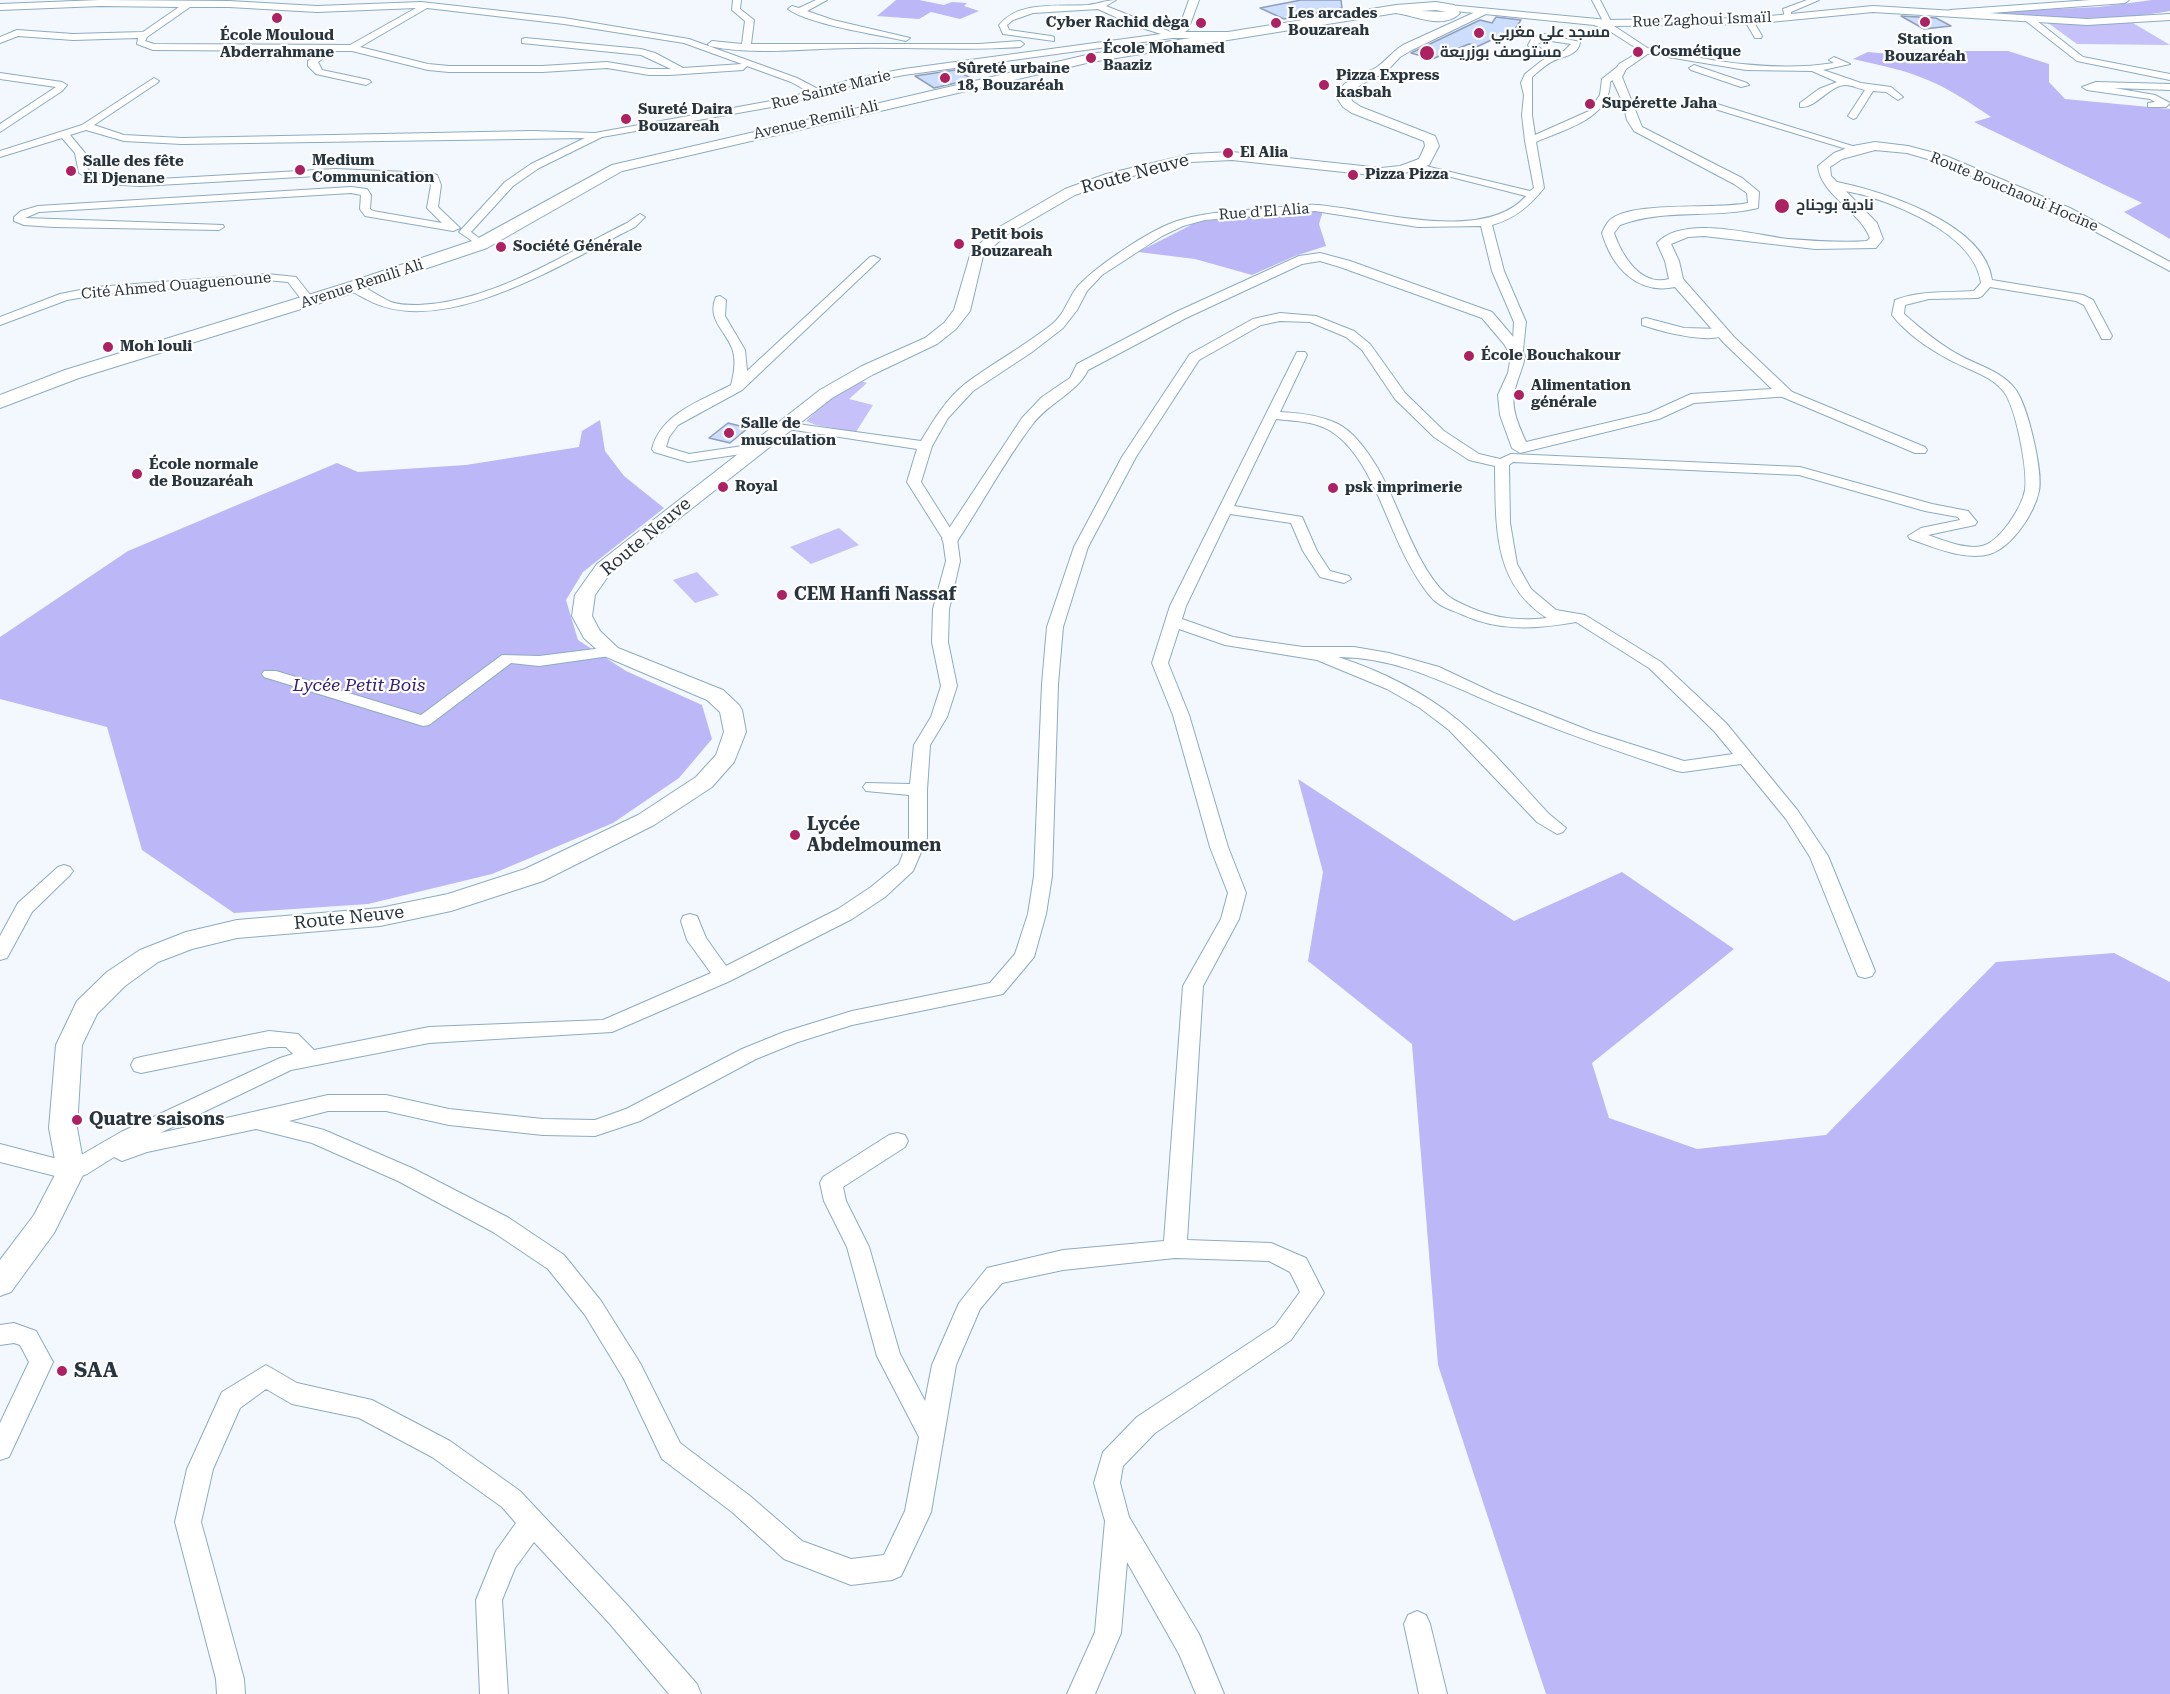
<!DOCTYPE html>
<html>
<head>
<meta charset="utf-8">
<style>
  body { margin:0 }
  canvas { display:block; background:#f2f8fd }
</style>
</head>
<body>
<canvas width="2170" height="1694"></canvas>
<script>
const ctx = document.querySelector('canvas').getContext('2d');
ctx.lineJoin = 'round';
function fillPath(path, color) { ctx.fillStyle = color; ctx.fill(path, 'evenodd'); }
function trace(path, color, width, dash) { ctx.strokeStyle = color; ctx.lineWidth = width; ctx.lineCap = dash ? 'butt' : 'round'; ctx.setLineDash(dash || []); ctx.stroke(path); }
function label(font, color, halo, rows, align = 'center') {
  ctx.font = font + ' "Roboto Serif",Cairo,serif'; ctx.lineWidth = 4.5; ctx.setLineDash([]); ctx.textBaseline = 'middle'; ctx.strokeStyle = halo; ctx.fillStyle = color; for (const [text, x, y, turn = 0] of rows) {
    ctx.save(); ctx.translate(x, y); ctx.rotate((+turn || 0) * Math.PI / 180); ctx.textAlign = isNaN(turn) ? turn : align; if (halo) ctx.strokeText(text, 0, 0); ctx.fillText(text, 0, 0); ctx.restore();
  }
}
const green = new Path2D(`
  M2048,23H2133L2170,45L2077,44Z
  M858,380L867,383L849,399L873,405L856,432L816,425L806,421L832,396Z
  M839,528L859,545L811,564L790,547Z
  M697,572L719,595L695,603L673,580Z`);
const forest = new Path2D(`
  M896,0H919L944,5L952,2L967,3L964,6L979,11L960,19L931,12L919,19L877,16Z
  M2152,0H2170V11C2108,22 2047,18 1984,12L2099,7Z
  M1950,51H2008L2049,64V82L2065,99L2170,109V239L2124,212L2142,203L1974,122L1991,117C1972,104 1951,90 1930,81C1906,70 1879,65 1853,59L1868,52L1920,57Z
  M1288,211H1323L1319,224L1326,246L1295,256L1252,275L1195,259L1138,252L1197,222Z
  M600,420L605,451L624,476L664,508L583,572L566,600L578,640L626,671L702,705L712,739L679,778L613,823L492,874L368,904L234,913L142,850L107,727L0,699V637L128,551L337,463L358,472L466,465L579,447L582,431Z
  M1298,779L1514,921L1622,872L1734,949L1592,1063L1609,1118L1697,1149L1826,1135L1996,962L2114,953L2170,982V1694H1546L1438,1365L1412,1044L1308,961L1323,872Z`);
const building = new Path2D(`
  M1301,0H1341L1342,8L1284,19L1260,8Z
  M1901,16L1936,18L1951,26L1924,29Z
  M1496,17L1521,20L1515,29L1472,49L1475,45L1469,44L1432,59L1411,53L1480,20L1492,23Z
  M955,70L973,79L934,88L915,76Z
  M728,423L748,428L730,443L709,438Z`);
const minor = new Path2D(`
  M100,0L229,1L317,6L421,2L564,18L689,39L797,78L818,89L857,78L904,69L1161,34L1133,25L1098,9L1033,13L1013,20L1007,25L1009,30L1051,36L1054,37V41L1003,34L999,25C1019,0 1059,7 1088,5C1098,4 1106,0 1116,0L1106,6L1171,32H1228L1232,35L1228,38H1172L904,75L858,84L783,105L602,137L539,168L513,186L471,232L487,244L481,247L459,232L505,182L531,164L585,138L182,144L124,141L86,130L70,135L85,153L88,170L105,177L141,180L335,169L431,173L437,175L441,185L438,207L460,228L453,231L365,216L360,209L361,195L351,193L39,212L25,218L223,225L224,227L219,230L54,227L24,225L14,221V217L21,211L38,206L351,187L367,189L371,195L370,209L373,211L442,223L427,208L431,185L426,178L335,175L141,186C119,185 98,185 79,173L75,153L62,138L0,157V151L82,125L154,78L159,81L157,83L94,125L124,135L182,138L533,131L595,133L782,99L809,92L791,82L747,66L743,70L669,75H649L607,68L542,72H449L428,70L352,51H333L318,62L322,70L369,80L371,82L366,85L316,74L308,66V61L322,51L153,50L137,44L138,38L73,40L18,36L0,43V37L17,30L73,34L143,32L179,7L100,6L0,10V4ZM190,7H229L317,12L416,8L350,45L154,44L145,41L147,37ZM427,8L564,24L684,43L742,64L683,68L655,53L641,49L525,38L522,39V43L641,55L671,69H649L607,62L542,66H449L428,64L360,47Z
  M733,0H741L740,9L754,20L751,44H979L1020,41L1024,44L1020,47C965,51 910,47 855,48C807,48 756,56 709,46L708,44L712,41L742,44L745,21L732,10Z
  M816,0H827L807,11L833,20L910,38L906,41C876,34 810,25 788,9L792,6L799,8Z
  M1592,0H1600L1612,23L1611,25H1605Z
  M1807,0H1819L1791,12V18H1785L1783,9Z
  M2091,0H2129L2125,3L1950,16L1946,13L1950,10Z
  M2026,17H2032L2083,57L2170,74V80L2077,61L2026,21Z
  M1746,19H1752L1762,36L1761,38H1755L1745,21Z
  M1544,34L1580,42C1578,56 1563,56 1553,61C1545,65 1539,71 1532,77V115L1535,135L1589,111L1600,95L1602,79L1617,67L1625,69L1610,82C1610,119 1565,129 1536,142L1544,188C1530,206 1514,219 1492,225L1504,271L1526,322L1522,359H1514L1512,356L1514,322L1492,271L1481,226L1418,227L1315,211L1205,220L1183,226L1162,236L1102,275L1087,291L1077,310L1063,328L1032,352L973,391L948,418L932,446L921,482L957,539L960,561L949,609L948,642L957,686L947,717L930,745L927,790V838L913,871L885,897L852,919L730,981L612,1032L429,1043L291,1070L160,1133L328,1095H386L449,1109L543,1119L595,1120L626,1109L742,1049L784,1032L852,1011L990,983L1015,954L1028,914L1034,876L1042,684L1047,627L1074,547L1122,457L1190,354L1253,319L1280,313L1316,316L1354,331L1370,344L1405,393L1444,431L1479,454L1500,459L1511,454L1800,467L1932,504L1968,511L1977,522L1975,525L1928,535C1943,540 1965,550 1982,546C2000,542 2022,507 2025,490C2028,470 2016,408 2004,392C1991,375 1968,370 1950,360C1929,349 1906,333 1892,315L1895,300C1921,290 1947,293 1974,291L1981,283C1975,237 1906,208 1867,196C1855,192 1836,191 1827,184L1832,181C1880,190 1985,223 1992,280L2083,295L2093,300L2112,336L2110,339H2102L2084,305L2076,301L1990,287L1982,296L1978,298L1929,299L1905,305L1904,314C1921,329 1939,344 1959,355C1979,366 2002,371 2016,390C2028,407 2043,471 2039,491C2034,514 2012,547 1990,554C1965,561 1933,547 1910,539L1908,536L1921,528L1960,520L1958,517L1925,511L1799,475L1513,462L1509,465L1510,523L1517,564L1531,589L1556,610L1585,615L1661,662L1726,723L1798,811L1828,856L1875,971L1872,976L1865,978L1858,976L1810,857L1786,819L1741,764L1683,772L1677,771C1623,753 1569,735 1516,713C1458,690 1403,657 1338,657C1381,671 1424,692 1459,721C1492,749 1520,783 1549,814L1566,828L1563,832L1557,834L1537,822L1449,730L1420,708L1387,689L1317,660L1225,645L1179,629L1168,663L1189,715L1228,847L1246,893L1239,919L1203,986L1187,1240L1271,1243L1306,1258L1324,1293L1291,1340L1155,1433L1123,1466L1120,1483L1129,1517L1199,1634L1224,1694H1196L1179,1654L1127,1562L1121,1633L1095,1694H1067L1095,1632L1105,1521L1094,1483L1103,1452L1137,1417L1275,1326L1300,1292L1290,1272L1269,1261L1175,1258L1063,1270L1002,1283L980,1309L956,1365L931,1512L901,1576L892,1580L851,1585L784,1559L732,1512L662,1459L624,1379L585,1315L548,1269L493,1232L398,1181L312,1143L256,1129L147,1152L122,1161L114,1157L87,1174L71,1180L0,1162V1144L69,1162L121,1132L280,1058L293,1054L286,1047H269L141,1073L134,1071L131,1065L134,1059L141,1057L269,1031L298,1034L314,1050L429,1027L603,1020L711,973L687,940L681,921L683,916L690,914L697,916L706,938L726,966L838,909L871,887L899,864L909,838V795L866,791L863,787L866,783L910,784L914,745L931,717L941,686L932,642L933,609L946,561L943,539L907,482L917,449L788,429L783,428L781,425L783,422L921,441C933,421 946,399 965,384C993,363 1023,347 1051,325C1065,315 1068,297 1079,285C1099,264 1150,230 1177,221C1208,211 1240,211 1271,208C1286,207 1302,204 1317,205C1373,209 1483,245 1526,196L1408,166L1413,163L1530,191L1534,188L1525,141L1522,115L1524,95L1521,83L1525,74L1544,59L1532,52L1528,45L1532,38ZM1545,40L1571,44L1564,51L1551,56L1536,45ZM1280,321L1310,322L1346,337L1362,350L1395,399L1434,437L1469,460L1495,466C1496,524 1492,583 1547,618C1520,621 1497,619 1471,608C1463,604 1454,601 1447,595C1416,568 1399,504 1377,467C1367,451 1355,433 1338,424C1320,415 1299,413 1280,412L1307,355L1305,352H1297L1170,606L1152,663L1173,715L1210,847L1228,893L1221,919L1183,986L1164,1241L1063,1250L987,1268L959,1303L932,1365L925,1401L900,1354L869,1247L846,1201L843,1187L905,1147L908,1141L905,1135L897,1133L889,1135L823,1177L820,1183L824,1201L847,1247L877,1356L919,1437L905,1511L884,1555L851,1559L802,1541L750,1496L680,1443L640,1363L601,1301L564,1255L509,1218L414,1169L324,1130L289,1121L328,1111H386L449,1125L543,1135L595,1136L640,1121L756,1059L798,1042L852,1025L1003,994L1034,957L1046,914L1052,876L1058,684L1063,627L1088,547L1136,457L1199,360L1261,325ZM1276,419C1294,421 1313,421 1329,430C1351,443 1365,468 1376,491C1392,526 1405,565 1430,596C1438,606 1449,609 1461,614C1500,632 1536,629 1576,622L1649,668L1714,731L1733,754L1684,761L1593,732L1494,693L1439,667L1389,653L1354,647H1303L1233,637L1182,619L1186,606L1230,514L1291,523L1303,551L1320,577L1344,583L1351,579L1349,576L1330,571L1317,551L1302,517L1234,506Z
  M1647,48C1708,60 1771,73 1834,63L1829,60L1834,57L1850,64L1823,70L1861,83L1891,87L1903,97L1898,100L1886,92L1873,91L1856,118L1853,119L1848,116L1865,90C1859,89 1852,85 1846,85C1829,85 1816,109 1800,107V103L1819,89L1837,82L1812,71L1746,70L1644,53V49Z
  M1694,65L1747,83L1749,85L1741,87L1691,70L1689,68Z
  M0,73L62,82L67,85L62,91L0,132V124L56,87L0,79Z
  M2096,82L2170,84V90L2114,88L2155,95L2170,103L2166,107H2148V103L2155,102L2150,99L2087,90L2082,87Z
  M1695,99H1701L1862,149L1853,151L1695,103Z
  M640,214L645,217L635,227C566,261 442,342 366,299C360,296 352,292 347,287L349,285C362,282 378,297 391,302C399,305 409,305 418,305C493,302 562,255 627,223Z
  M874,256L880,259L878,261L742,390L678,425L669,437L666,447L689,454L756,444L763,448L761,451L688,462L654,452L652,449C661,413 701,401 731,385C734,374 736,362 733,351C727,331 706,320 716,297L720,296L726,300L725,316L745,350L747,371L870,257Z
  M267,274L296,277L315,301L309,305L305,304L288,282L267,280L96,295L67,300L0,325V317L60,294L96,287Z
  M1646,318L1684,328L1722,329L1728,333C1713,346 1660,331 1642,325V319Z
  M1785,389L1925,447L1927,450L1925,453H1915L1780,396L1779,393L1780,390Z
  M611,647L617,649L619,652L617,655L539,666L511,663L429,725L423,726L264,677L262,674L264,671H276L421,715L502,655L539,656Z
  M64,865L70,867L73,871L70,875L32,912L7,958L0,960V936L18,903L58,867Z
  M14,1323L36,1331L53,1362L9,1457L0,1460V1423L29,1362L20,1345L14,1343L0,1345V1325Z
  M266,1365L297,1383L372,1400L450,1441L520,1491L628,1606L697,1684L701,1694H669L610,1624L534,1542L515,1568L502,1600L508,1694H480L476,1600L496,1551L516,1523L502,1507L432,1457L359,1418L292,1404L266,1389L240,1408L213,1469L201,1522L244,1679L245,1694H217L216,1679L175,1522L187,1469L222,1392Z
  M1417,1611L1426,1615L1430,1624L1447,1694H1419L1404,1624L1408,1615Z`);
const tertiary = new Path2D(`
  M1189,0H1199L1188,30L1176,37H1168V33L1179,28Z
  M1449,5L1608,20L1749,18L1873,6L2087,19L2170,14V20L2087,25L1873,12L1749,24L1614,26L1652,51L1626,69L1622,77L1642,127L1742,178L1759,192L1758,208C1712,219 1665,208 1620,225L1614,233C1622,256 1641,287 1669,279L1665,261L1657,243C1683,214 1755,235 1788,239C1815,241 1841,243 1867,241L1870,238C1860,211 1820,194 1818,166L1834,153L1853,146L1875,142L1908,146L1946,156L2070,208L2170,262V271L2062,214L1938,162L1907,153L1875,150L1842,159L1830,167L1831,176L1877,223L1883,239L1876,248L1815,249L1704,236L1688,237L1671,244L1679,261L1683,279L1734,337L1790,390L1793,393L1790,396L1694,403L1659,419L1520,453L1512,448L1500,415L1498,395L1508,373L1511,356L1504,344L1482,318L1340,267L1320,261L1302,264L1186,318L1088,370C1077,393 1048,403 1032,425C1004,462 982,504 956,543H944L942,539L1022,418L1042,397L1070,378L1077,364L1176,312L1299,256L1320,253L1350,261L1492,312L1515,339L1525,356C1523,369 1516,381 1514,394C1511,410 1520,428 1526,442L1649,413L1691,394L1772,389L1724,343L1675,287C1637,295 1612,267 1602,233C1604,229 1606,224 1609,221C1629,200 1717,210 1748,203L1747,193L1734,184L1634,131L1627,120L1623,103L1611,77L1619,64L1641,51L1611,32L1594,25L1445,10L1444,8Z`);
const secondary = new Path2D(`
  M1482,9L1488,12L1486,14L1412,50L1400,57L1386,72L1362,84L1350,93L1352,101L1361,107L1435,136L1439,146L1429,165L1402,174L1381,176L1232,160L1191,162L1116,180L1075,195L1006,235L983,256L970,311L956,329L937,344L874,374L832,398L611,572L595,595L592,616L600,631L618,648L723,690L739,705L742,710L746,732L734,762L712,787L654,825L543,881L451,911L380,926L237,938L192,949L158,962L125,986L97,1014L82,1045L77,1128L85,1171L54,1233L11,1292L0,1296V1260L34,1215L57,1171L49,1128L56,1045L77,1001L107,972L140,950L186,932L237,920L380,908L448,894L525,869L638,815L696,777L716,755L724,732L720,712L707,700L604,656L584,638L572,616L575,595L597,564L820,390L862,366L925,338L944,323L954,310L971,252L996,229L1065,189L1106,174L1191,154L1232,152L1381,168L1400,166L1419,159L1425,146L1424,141L1352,113L1343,107L1337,98C1339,79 1364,75 1377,67C1387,60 1393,51 1403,45Z`);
const primary = new Path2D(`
  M1436,2L1454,5L1460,13C1444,30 1416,16 1396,13L1091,62L622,171L487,248L359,291L79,378L0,408V395L65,370L347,283L475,240L612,165L1091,54L1396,5ZM1436,10L1446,12L1421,11Z`);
const markers = [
  [277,18,6,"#ac2161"],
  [1925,22,6,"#ac2161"],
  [1201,23,6,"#ac2161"],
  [1276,23,6,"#ac2161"],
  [1479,33,6,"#ac2161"],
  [1638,52,6,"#ac2161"],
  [1427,53,8,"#ac2161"],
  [1091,58,6,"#ac2161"],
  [945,78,6,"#ac2161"],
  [1324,85,6,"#ac2161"],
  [1590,104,6,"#ac2161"],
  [626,119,6,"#ac2161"],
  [1228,153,6,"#ac2161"],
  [300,170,6,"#ac2161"],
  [71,171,6,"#ac2161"],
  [1353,175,6,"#ac2161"],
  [1782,206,8,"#ac2161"],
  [959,244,6,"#ac2161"],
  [501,247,6,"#ac2161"],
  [108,347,6,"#ac2161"],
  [1469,356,6,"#ac2161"],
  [1519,395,6,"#ac2161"],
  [729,433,6,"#ac2161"],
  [137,474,6,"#ac2161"],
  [723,487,6,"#ac2161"],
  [1333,488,6,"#ac2161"],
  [782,595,6,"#ac2161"],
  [795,835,6,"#ac2161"],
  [77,1120,6,"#ac2161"],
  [62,1371,6,"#ac2161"]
];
const farPoinames = [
  ["Les arcades",1288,14],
  ["Bouzareah",1288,31],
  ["Cyber Rachid dèga",1189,23,"right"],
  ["مسجد علي مغربي",1491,33],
  ["École Mouloud",277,36,"center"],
  ["Abderrahmane",277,53,"center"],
  ["Station",1925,40,"center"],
  ["Bouzaréah",1925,57,"center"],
  ["École Mohamed",1103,49],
  ["Baaziz",1103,66],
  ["Cosmétique",1650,52],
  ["مستوصف بوزريعة",1440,53],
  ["Sûreté urbaine",957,69],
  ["18, Bouzaréah",957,86],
  ["Pizza Express",1336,76],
  ["kasbah",1336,93],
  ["Supérette Jaha",1602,104],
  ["Sureté Daira",638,110],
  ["Bouzareah",638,127],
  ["El Alia",1240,153],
  ["Medium",312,161],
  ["Communication",312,178],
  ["Salle des fête",83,162],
  ["El Djenane",83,179],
  ["Pizza Pizza",1365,175],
  ["نادية بوجناح",1796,206],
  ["Petit bois",971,235],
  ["Bouzareah",971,252],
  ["Société Générale",513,247],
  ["Moh louli",120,347],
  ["École Bouchakour",1481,356],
  ["Alimentation",1531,386],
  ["générale",1531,403],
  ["Salle de",741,424],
  ["musculation",741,441],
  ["École normale",149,465],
  ["de Bouzaréah",149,482],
  ["Royal",735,487],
  ["psk imprimerie",1345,488]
];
const farStreetnames = [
  ["Rue Zaghoui Ismaïl",1702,20,-2],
  ["Rue Sainte Marie",831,90,-14],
  ["Avenue Remili Ali",816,120,-13],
  ["Route Bouchaoui Hocine",2014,192,23],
  ["Rue d'El Alia",1264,212,-4],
  ["Avenue Remili Ali",362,284,-18],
  ["Cité Ahmed Ouaguenoune",176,286,-5]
];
const streetNames = [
  ["Route Neuve",1135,174,-15],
  ["Route Neuve",646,537,-40],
  ["Route Neuve",349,918,-6]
];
const poiNames = [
  ["CEM Hanfi Nassaf",794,595],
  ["Lycée",807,825],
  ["Abdelmoumen",807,846],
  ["Quatre saisons",89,1120]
];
const parkNames = [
  ["Lycée Petit Bois",359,686]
];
const nearPoinames = [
  ["SAA",74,1371]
];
fillPath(green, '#c6c2f9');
fillPath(forest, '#bcb7f6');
fillPath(building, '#cdddfc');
trace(building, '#909fbc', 1.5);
trace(minor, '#8dabc1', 2);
trace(tertiary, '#8dabc1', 2);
trace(secondary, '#8dabc1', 2);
trace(primary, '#8dabc1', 2);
fillPath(minor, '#fff');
fillPath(tertiary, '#fff');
fillPath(secondary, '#fff');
fillPath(primary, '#fff');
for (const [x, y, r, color] of markers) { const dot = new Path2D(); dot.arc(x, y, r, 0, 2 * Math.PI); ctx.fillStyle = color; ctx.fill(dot); trace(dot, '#fff', 2); }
label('bold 15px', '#29353e', '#fff', farPoinames, 'left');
label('15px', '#29353e', '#fff', farStreetnames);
label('18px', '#29353e', '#fff', streetNames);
label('bold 18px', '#29353e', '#fff', poiNames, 'left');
label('italic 18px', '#38217a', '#fff', parkNames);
label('bold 21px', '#29353e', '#fff', nearPoinames, 'left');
</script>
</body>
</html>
